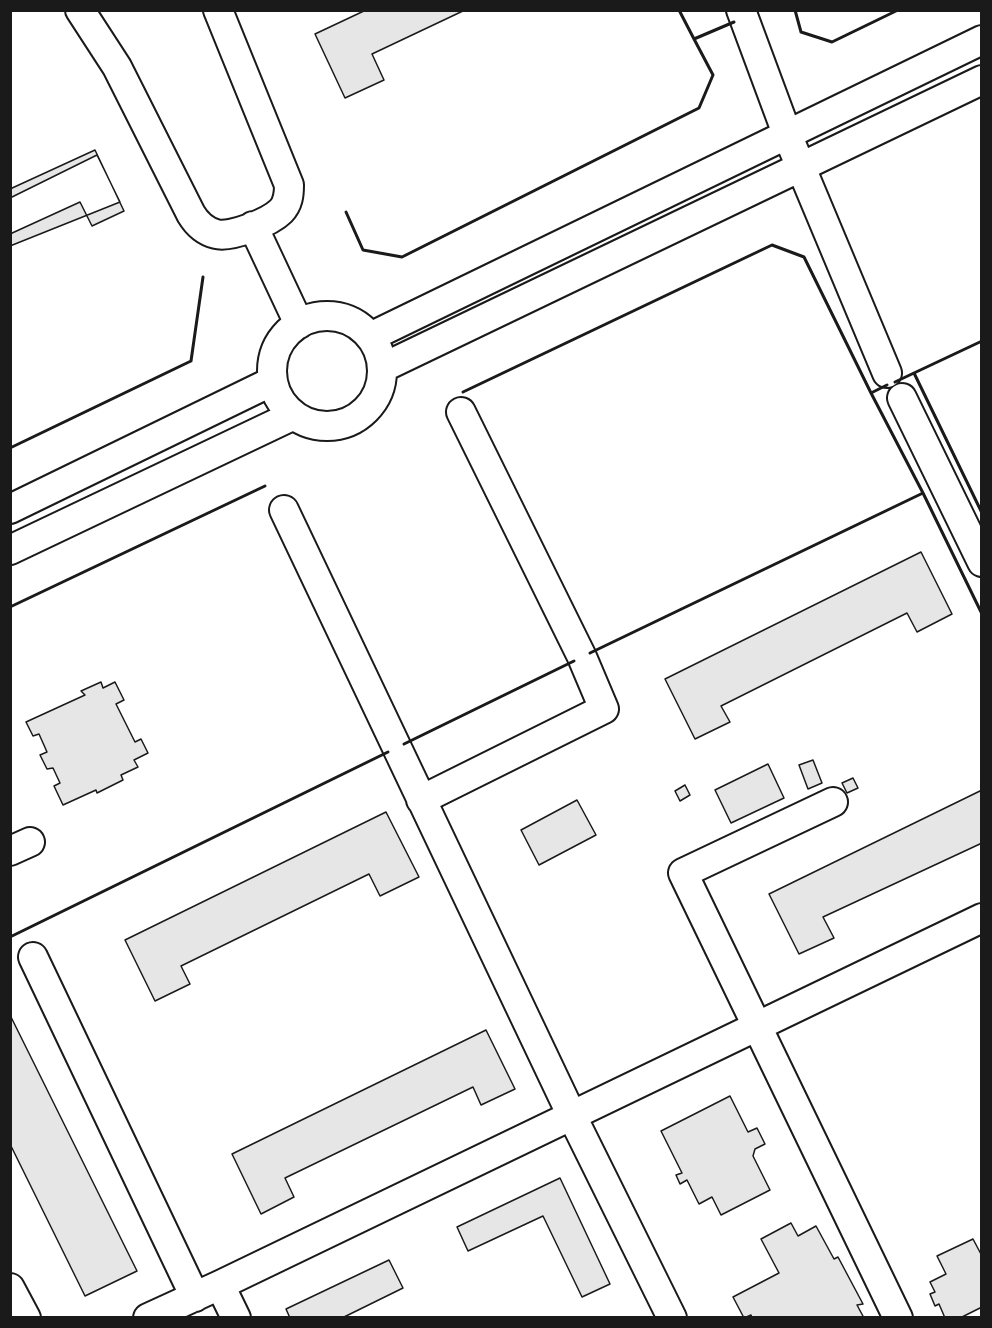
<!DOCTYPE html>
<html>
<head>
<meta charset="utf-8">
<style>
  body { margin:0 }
  #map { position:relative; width:992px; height:1328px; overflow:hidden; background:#fff; font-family:"Fira Sans Condensed",sans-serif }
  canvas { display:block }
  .frame { position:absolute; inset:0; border:12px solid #1a1a1a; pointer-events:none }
</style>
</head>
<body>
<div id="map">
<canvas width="992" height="1328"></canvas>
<div class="frame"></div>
</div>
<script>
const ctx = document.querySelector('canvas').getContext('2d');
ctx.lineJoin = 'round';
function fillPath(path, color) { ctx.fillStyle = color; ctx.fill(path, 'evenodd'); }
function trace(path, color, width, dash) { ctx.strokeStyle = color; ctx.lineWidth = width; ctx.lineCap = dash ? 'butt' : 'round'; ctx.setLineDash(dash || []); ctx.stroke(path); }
const building = new Path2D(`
  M366,10H465L372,54L384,80L345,98L315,34Z
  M95,150L124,211L92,226L80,202L10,234V189Z
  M97,155L120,202L10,246V198Z
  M921,552L952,614L917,632L907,613L721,706L730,722L695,739L665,679Z
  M101,682L103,688L115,682L124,700L116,704L135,742L141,739L148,753L134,760L138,767L121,775L123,780L97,793L96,790L63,805L54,786L60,783L53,768L47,769L40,755L47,752L39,734L33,736L26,722L85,695L81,691Z
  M813,760L822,783L808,789L799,765Z
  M768,764L784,798L731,823L715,790Z
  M853,778L858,788L847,793L842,783Z
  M685,785L690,795L680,801L675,791Z
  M982,790V843L823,917L834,938L799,954L769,894Z
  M577,800L596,835L539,865L521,830Z
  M386,812L419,877L380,896L369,874L181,966L190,984L155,1001L125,940Z
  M10,1015L137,1271L85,1296L10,1144Z
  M486,1030L515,1089L481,1105L473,1087L285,1178L294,1197L261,1214L232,1154Z
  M730,1096L748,1132L757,1128L765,1144L755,1149L753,1156L770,1190L721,1215L712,1197L699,1204L687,1180L680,1184L676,1175L682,1173L661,1131Z
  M560,1178L610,1284L582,1297L543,1216L468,1251L457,1227Z
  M791,1223L798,1236L816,1226L834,1259L838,1257L863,1304L857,1305L864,1318H752L751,1315L744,1318L733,1297L779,1273L761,1239Z
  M973,1239L982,1256V1307L960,1318H945L939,1304L935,1306L930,1294L935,1292L930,1282L946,1274L937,1256Z
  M389,1260L403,1288L342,1318H290L286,1309Z`);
const minor = new Path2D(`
  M80,10L117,67L191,214C197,224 204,231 216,234C231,238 270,222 281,211C288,204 289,195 289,185L218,10
  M741,10L787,134L887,373
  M253,226L299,324
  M272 371a55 55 0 1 1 110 0a55 55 0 1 1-110 0Z
  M370,337L982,40
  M382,368L982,80
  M902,398L982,562
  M10,509L273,381
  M284,510L572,1116L672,1318
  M10,550L294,415
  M421,800L604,709L582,657L461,412
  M833,802L683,873L898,1318
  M10,851L30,842
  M33,957L195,1297
  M220,1285L236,1318
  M10,1288L26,1318
  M148,1318L220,1285L982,918`);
const wall = new Path2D(`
  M679,10L694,39
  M795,10L801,32L832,42L898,10
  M346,212L363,250L402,257L699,108L713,75L694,39L734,22
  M982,341L914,373L982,513
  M895,382L914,373
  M463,392L772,245L804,257L871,393L923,493L590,653
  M871,393L887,385
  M10,448L191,361L203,277
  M923,493L982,614
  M10,607L265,486
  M404,744L574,661
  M10,937L388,752`);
fillPath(building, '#e6e6e6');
trace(building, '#1a1a1a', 1.5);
trace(minor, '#1a1a1a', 32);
trace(minor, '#fff', 28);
trace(wall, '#1a1a1a', 3);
</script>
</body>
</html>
